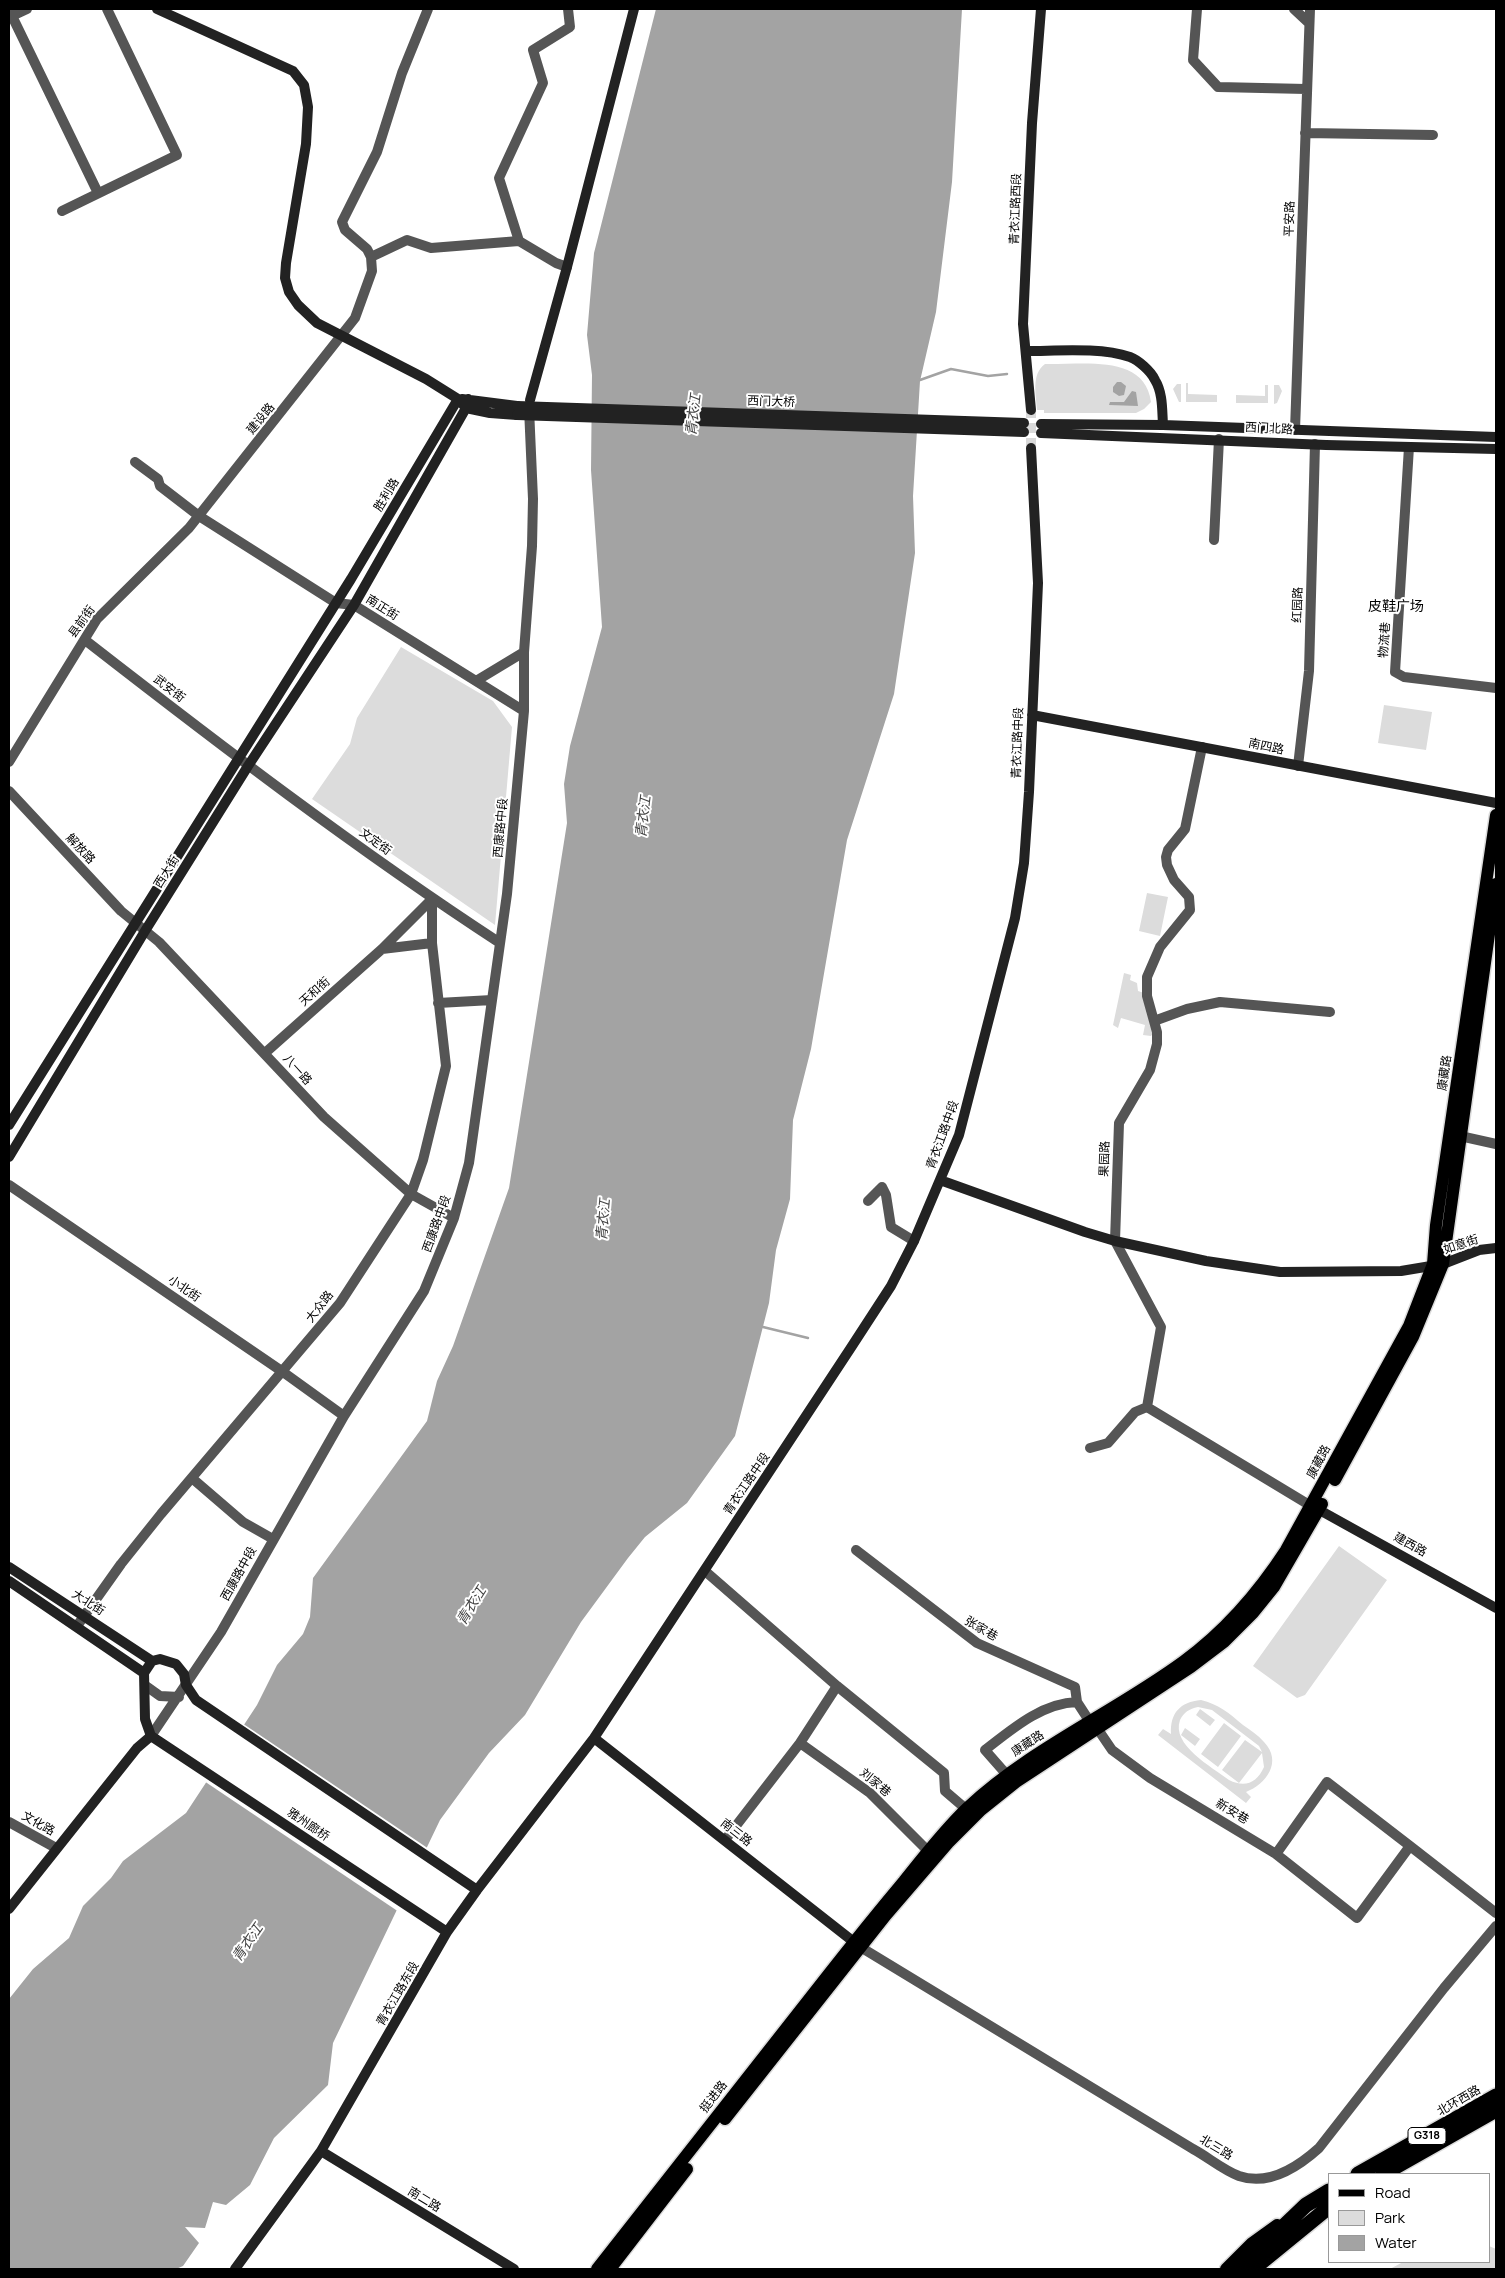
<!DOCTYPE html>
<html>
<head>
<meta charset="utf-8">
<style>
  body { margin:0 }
  #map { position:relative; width:1505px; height:2278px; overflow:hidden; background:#fff; font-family:Manrope,sans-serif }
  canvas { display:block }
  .frame { position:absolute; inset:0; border:10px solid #000; pointer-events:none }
  .legend { position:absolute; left:1328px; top:2173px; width:162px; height:90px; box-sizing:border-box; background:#fff; border:1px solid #999; margin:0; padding:6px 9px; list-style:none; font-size:15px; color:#000 }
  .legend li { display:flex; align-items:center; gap:10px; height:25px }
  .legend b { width:25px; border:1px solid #999 }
</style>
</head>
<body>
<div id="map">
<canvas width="1505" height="2278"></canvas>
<div class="frame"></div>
<ul class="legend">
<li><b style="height:6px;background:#000"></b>Road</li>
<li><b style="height:14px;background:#dcdcdc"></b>Park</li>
<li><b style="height:14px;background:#a3a3a3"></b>Water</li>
</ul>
</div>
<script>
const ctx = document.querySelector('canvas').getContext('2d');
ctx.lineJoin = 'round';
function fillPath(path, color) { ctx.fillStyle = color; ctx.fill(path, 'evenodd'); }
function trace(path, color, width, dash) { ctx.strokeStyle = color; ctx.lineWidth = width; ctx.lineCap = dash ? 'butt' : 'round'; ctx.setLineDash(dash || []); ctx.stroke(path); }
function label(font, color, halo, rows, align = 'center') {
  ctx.font = font + ' Manrope,"Noto Sans SC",sans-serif'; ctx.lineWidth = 4; ctx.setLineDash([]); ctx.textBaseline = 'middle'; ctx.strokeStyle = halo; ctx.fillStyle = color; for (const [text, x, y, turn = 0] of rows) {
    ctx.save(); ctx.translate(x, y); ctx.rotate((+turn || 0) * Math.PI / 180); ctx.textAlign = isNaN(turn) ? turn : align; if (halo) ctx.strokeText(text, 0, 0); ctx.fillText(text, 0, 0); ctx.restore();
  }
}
const green = new Path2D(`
  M1045,364C1081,365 1145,353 1151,402L1144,409L1136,413H1044V410H1037C1036,395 1031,374 1045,364Z
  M1186,383H1188V394L1217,395V402H1186Z
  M1177,384H1181V402H1179L1173,389Z
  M1265,385H1268V403H1236V395L1265,396Z
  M1274,385H1279L1282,391L1277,403L1274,404Z
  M401,647L493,701L512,727L495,925L312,799L350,744L357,718Z
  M1384,705L1432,712L1426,750L1378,743Z
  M1147,893L1168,897L1160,936L1139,931Z
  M1124,973L1131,975L1130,980L1137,983L1138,991L1144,993L1154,1032L1151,1036L1143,1035L1145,1025L1121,1018L1118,1028L1113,1025Z
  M1339,1546L1387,1580L1305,1695L1297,1698L1253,1666Z
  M1201,1700C1218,1704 1229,1713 1243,1725C1250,1730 1258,1735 1264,1742C1283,1762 1266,1784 1246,1792L1251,1797L1246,1803L1158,1735L1163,1729L1171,1734C1170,1713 1180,1702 1201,1700ZM1198,1707L1212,1710L1259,1746L1262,1752L1245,1740L1222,1770L1239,1783L1262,1753L1264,1767C1257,1783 1245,1788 1229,1780C1212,1767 1171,1745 1180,1720C1184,1712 1189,1709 1198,1707Z
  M1200,1709L1215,1720L1210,1726L1196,1715Z
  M1224,1723L1241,1736L1218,1767L1201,1754Z
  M1185,1728L1200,1739L1195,1746L1181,1735Z
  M1489,2246L1496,2249V2269H1390L1403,2262H1489Z`);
const water = new Path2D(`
  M656,9H962L952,182L936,312L920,381L913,496L915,553L894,694L847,840L811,1049L793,1120L790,1199L776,1250L769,1303L735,1436L687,1503L645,1537L628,1558L581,1622L525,1715L489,1753L440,1820L333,2043L328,2085L274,2138L250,2185L226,2205L213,2202L205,2228L185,2227L199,2243L183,2266L176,2269H9V1999L33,1969L69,1938L83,1906L111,1878L123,1861L186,1813L257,1705L277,1665L303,1634L310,1617L313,1578L427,1421L437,1381L453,1346L509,1188L567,823L564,784L570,746L602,627L591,470L592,375L587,335L594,253Z
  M1117,382H1121L1126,386L1124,395L1119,396L1113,392V387Z
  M1132,391L1136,392L1138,406L1109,405L1110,402H1124Z`);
const pier = new Path2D(`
  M242,1723L429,1849L399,1912L204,1781Z`);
const stream = new Path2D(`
  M920,380L951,369L988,376L1007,374
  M763,1327L808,1338`);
const secondaryTunnel = new Path2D(`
  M1031,448V410`);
const street = new Path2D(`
  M1197,9L1193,60L1218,87L1306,89
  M1294,9L1309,23
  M9,13L12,16L27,9
  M12,16L98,193
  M1305,133L1433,135
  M62,211L177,155L107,9
  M371,257L407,240L431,248L519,241
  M567,267L556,263L519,241L499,178L543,83L533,50L570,27L568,9
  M1295,430L1310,9
  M1409,447L1395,672L1404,677L1496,688
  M135,462L158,479L160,486L199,516L336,603L354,605L524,711
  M1214,540L1219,439
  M85,640C220,745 356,849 500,943
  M476,681L524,652
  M9,762L97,619L189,528L355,318L372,271L371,257L367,249L345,230L342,222L377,152L402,73L428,9
  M1298,766L1309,671L1315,444
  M9,791L121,911L159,942L324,1117L411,1194L454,1218
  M382,949L432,943
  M438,1003L492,1000
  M1154,1021L1187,1009L1220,1002L1330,1012
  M265,1053L382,949L432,899
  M1460,1136L1496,1144
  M9,1185L283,1372L344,1416
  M868,1201L882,1187L886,1195L891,1227L914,1241
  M1147,1407L1161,1327L1115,1241L1119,1123L1150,1070L1157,1044V1032L1147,996V977L1160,947L1190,910L1189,897L1174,880L1167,865L1166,857L1168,850L1185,829L1202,747
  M1147,1407L1311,1506
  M1090,1448L1108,1443L1135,1412L1147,1407
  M193,1479L243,1522L273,1539
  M856,1550L977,1643L1075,1687L1077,1702L1090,1722
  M705,1571L837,1686L944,1773L945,1791L966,1809
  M77,1626L121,1564L161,1514L340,1303L411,1194L423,1160L446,1066L432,943V899
  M146,1686L160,1696L179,1697
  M1097,1728L1112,1750L1150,1778L1276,1854L1357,1918L1410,1846L1327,1782L1276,1854
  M151,1736L221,1632L344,1416L424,1291L454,1218L469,1163L507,894L524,711V652L532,546L533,499L529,408
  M800,1743L870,1793L928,1851
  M1007,1775L985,1750C1012,1729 1042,1703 1077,1702
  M9,1822L56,1848
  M725,1840L800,1743L837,1686
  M1410,1846L1496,1913
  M862,1948L1193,2149C1208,2157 1223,2170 1239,2176C1268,2186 1298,2167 1319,2148L1444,1988L1496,1926`);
const secondary = new Path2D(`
  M157,9L293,71L304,85L308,107L306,144L286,263L285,278L289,292L298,305L317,323L426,379L458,399L466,408L490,413L517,415
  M1026,351C1057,351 1100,347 1130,357C1138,360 1151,371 1155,380C1163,393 1162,410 1163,425
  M462,399L517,406
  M530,400L567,267L634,9
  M1031,410L1023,324L1032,123L1041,9
  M1041,424L1163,425L1496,437
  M1041,433L1326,445L1496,449
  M1032,715L1496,803
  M9,1125L351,579L458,399
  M9,1157L145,931L248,766L354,605L466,408L468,399
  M940,1180L1085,1232L1115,1241L1206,1261L1280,1272L1401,1271L1443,1264L1479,1250L1496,1248
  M1314,1507L1496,1608
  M9,1567L152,1661
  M9,1581L144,1673
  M594,1738L859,1946
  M9,1909L137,1748L151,1736
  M447,1932L151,1736L145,1719L144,1673L152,1661L160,1659L176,1664L184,1674L186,1685L196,1700L477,1890
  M321,2151L514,2269
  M235,2269L321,2151L447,1932L477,1890L594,1738L852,1346L891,1286L914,1241L959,1135L1015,918L1024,863L1029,792L1038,583L1031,448`);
const primary = new Path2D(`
  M1335,1480L1413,1337L1443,1264L1496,884
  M725,2119L886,1915L948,1843L981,1810L1016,1782L1191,1667L1224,1642L1253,1613L1274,1587L1322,1504
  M597,2269C674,2171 751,2073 828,1975C853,1943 878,1912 904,1881C924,1856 944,1830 967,1808C1031,1748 1113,1713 1184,1661C1225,1631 1258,1593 1286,1550L1409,1326L1433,1264L1436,1225L1496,815
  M610,2269L687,2169
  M1226,2269L1252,2243L1277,2225`);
const highway = new Path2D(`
  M1358,2174L1496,2096
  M1383,2174L1496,2110
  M1258,2265L1329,2207
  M1239,2269L1306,2205L1329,2191`);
const secondaryBridge = new Path2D(`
  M517,406L1024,423
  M517,415L1024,432`);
const shields = [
  [1427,2136,38]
];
const shieldNames = [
  ["G318",1427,2136]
];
const streetNames = [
  ["青衣江路西段",1016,209,-88],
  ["平安路",1290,219,-88],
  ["西门大桥",771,402,2],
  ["建设路",261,419,-51],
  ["西门北路",1269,429,3],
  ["胜利路",387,495,-59],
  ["红园路",1298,605,-88],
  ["南正街",382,608,32],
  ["县前街",82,622,-54],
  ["物流巷",1385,640,-86],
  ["武安街",169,689,38],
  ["青衣江路中段",1018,743,-88],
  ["南四路",1266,747,12],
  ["西康路中段",501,828,-85],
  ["文定街",375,842,36],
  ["解放路",80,849,47],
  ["西大街",167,872,-58],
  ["天和街",315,992,-42],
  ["八一路",297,1070,48],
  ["康藏路",1445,1073,-82],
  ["青衣江路中段",943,1135,-70],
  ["果园路",1105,1159,-88],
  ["西康路中段",437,1224,-70],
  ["如意街",1461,1245,-18],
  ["小北街",184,1289,34],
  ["大众路",320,1307,-52],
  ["康藏路",1319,1462,-62],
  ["青衣江路中段",747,1484,-56],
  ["建西路",1410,1545,29],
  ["西康路中段",239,1574,-61],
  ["大北街",88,1603,33],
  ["张家巷",981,1629,30],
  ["康藏路",1028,1744,-33],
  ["刘家巷",875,1783,40],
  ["新安巷",1232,1812,31],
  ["文化路",38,1824,29],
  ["雅州廊桥",308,1825,34],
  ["南三路",736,1833,38],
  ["青衣江路东段",398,1994,-60],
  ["挺进路",714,2097,-53],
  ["北环西路",1459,2101,-30],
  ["北三路",1216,2148,31],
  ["南二路",424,2200,31]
];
const waterNames = [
  ["青衣江",694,415,-83],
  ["青衣江",644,817,-83],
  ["青衣江",604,1220,-85],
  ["青衣江",472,1606,-58],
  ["青衣江",248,1943,-55]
];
const neighbourhoodNames = [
  ["皮鞋广场",1396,607]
];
fillPath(green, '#dcdcdc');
fillPath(water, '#a3a3a3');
fillPath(pier, '#fff');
trace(stream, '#a3a3a3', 2.5);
trace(secondaryTunnel, '#d9d9d9', 10, [10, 5]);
trace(primary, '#dbdbdb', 15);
trace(highway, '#dbdbdb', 18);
trace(street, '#555', 10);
trace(secondary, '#222', 10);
trace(primary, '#000', 12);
trace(highway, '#000', 15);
trace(secondaryBridge, '#222', 10);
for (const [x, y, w] of shields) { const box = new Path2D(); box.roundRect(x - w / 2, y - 8.5, w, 17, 4); ctx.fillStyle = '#fff'; ctx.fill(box); trace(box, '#000', 1); }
label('bold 11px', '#000', null, shieldNames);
label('12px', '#000', '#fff', streetNames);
label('italic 14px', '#444', '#fff', waterNames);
label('14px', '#000', '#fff', neighbourhoodNames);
</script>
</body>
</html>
